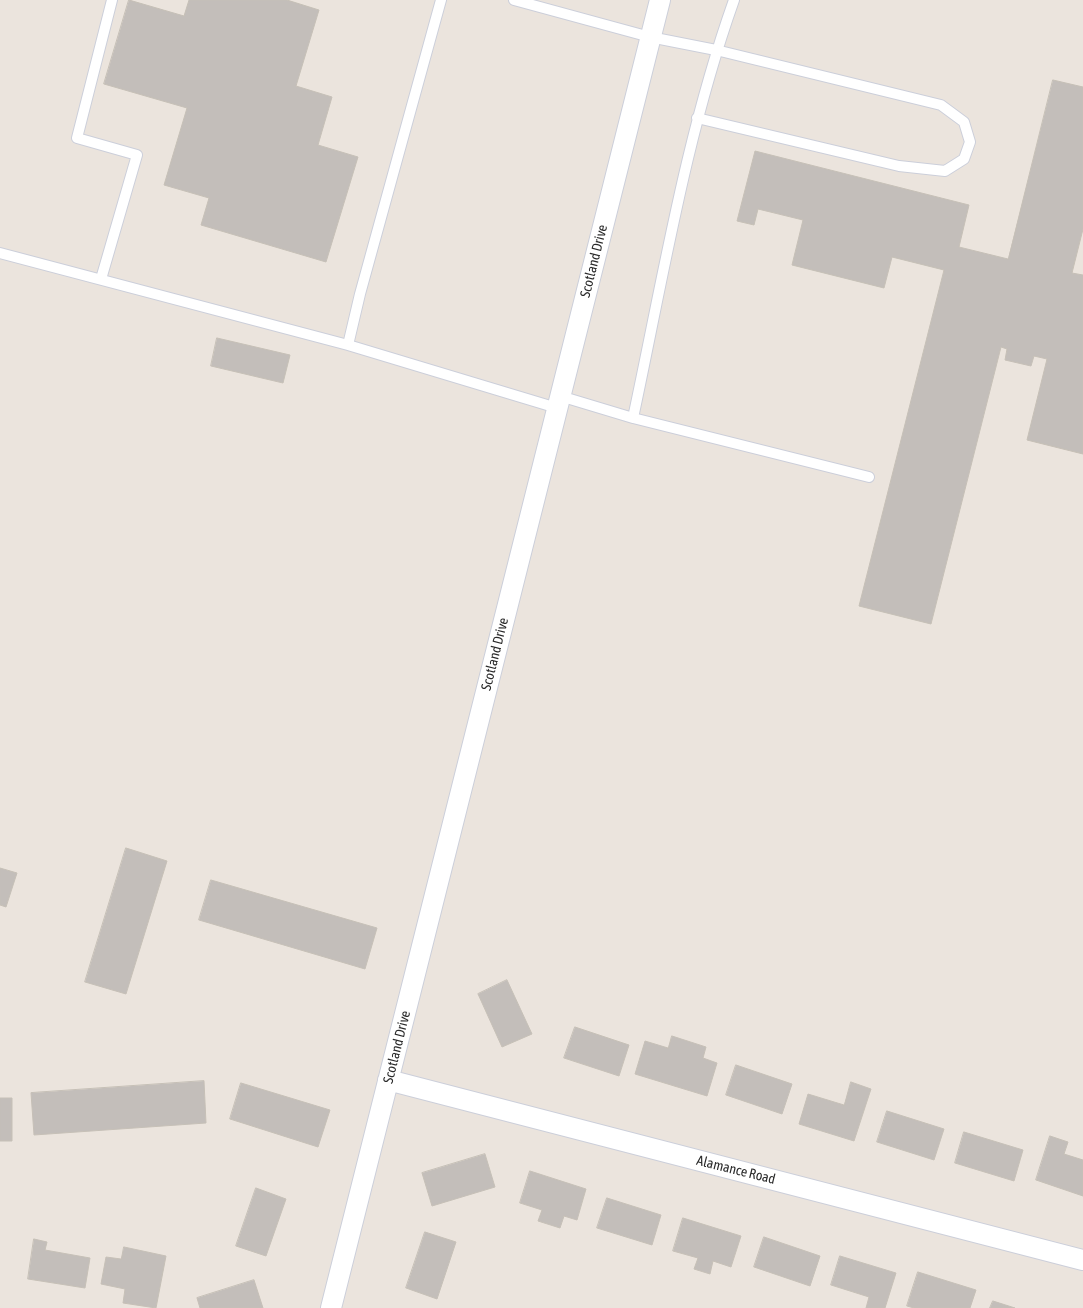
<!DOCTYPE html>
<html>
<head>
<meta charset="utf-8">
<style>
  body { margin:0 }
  canvas { display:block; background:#ebe4dd }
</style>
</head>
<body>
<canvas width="1083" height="1308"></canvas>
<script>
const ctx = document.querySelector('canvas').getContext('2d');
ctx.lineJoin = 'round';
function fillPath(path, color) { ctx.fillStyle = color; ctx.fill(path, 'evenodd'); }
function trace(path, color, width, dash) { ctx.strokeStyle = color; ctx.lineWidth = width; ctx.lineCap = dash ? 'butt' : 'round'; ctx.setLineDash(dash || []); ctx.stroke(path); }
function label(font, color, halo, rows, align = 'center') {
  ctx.font = font + ' "Asap Condensed",sans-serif'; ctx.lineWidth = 4.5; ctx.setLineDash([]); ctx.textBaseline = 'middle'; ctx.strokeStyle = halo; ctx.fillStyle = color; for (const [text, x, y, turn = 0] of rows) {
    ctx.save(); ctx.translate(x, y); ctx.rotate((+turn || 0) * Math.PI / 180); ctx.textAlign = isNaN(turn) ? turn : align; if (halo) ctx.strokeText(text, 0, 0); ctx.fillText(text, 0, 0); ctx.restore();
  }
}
const building = new Path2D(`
  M129,0L184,16L189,0H287L319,10L296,86L332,97L318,145L358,157L326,262L201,225L209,198L164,185L187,108L104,84Z
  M1053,80L1083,87V229L1072,273L1083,275V454L1027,440L1047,359L1034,356L1031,366L1005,360L1007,349L1001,347L931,624L859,606L944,270L892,257L884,288L792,265L803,220L758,209L754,225L737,221L755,151L969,205L959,247L1008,259Z
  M217,338L290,355L283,383L211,366Z
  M126,848L167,861L126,994L85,982Z
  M0,868L17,873L6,907L0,905Z
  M211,880L377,928L365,969L199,920Z
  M507,980L532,1034L502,1047L478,994Z
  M575,1027L629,1045L619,1076L564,1058Z
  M672,1036L706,1047L703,1058L717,1063L707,1096L635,1074L645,1041L668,1048Z
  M736,1065L792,1084L782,1114L726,1095Z
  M204,1081L206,1123L34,1135L31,1093Z
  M851,1082L871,1089L854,1141L799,1124L808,1094L844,1105Z
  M241,1083L330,1110L318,1147L230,1119Z
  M0,1098H12V1141H0Z
  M887,1111L944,1129L934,1160L877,1142Z
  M964,1132L1023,1150L1014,1181L955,1163Z
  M1050,1136L1068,1142L1064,1154L1083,1160V1196L1036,1180Z
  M485,1154L495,1187L432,1206L422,1173Z
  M530,1171L586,1189L577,1220L564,1216L560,1228L538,1221L542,1210L520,1203Z
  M256,1188L286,1199L266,1256L236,1246Z
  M607,1198L661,1215L652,1245L597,1228Z
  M683,1218L741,1236L731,1267L713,1261L710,1274L694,1269L698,1258L673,1251Z
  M425,1232L456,1242L437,1299L406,1288Z
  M764,1237L820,1256L810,1286L754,1267Z
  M34,1239L47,1242L45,1250L90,1258L85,1288L28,1279Z
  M124,1247L166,1256L156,1308L123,1303L125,1289L101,1284L106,1257L121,1259Z
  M840,1256L896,1273L885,1308H866L869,1297L831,1285Z
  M918,1272L976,1290L970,1308H914L907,1306Z
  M254,1280L263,1308H200L197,1298Z
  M993,1301L1015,1308H990Z`);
const lane = new Path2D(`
  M441,0L360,294L348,345L557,408
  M514,0L650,37L716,50L941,105L964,122L970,142L964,159L945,171L899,166L697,118
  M0,253L348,345
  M101,279L137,155L77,138L112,0
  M560,396L633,418C663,278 686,135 734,0
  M633,418L869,477`);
const street = new Path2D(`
  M388,1080L1083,1260
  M331,1308L660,0`);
const streetNames = [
  ["Scotland Drive",594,261,-76],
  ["Scotland Drive",495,654,-76],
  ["Scotland Drive",397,1047,-76],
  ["Alamance Road",736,1170,14]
];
fillPath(building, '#c3beba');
trace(building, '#c6c0b7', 1);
trace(lane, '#cccfda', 12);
trace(street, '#cccfda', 22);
trace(lane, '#fff', 10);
trace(street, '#fff', 20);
label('14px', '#2a2a2a', '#fff', streetNames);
</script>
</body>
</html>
